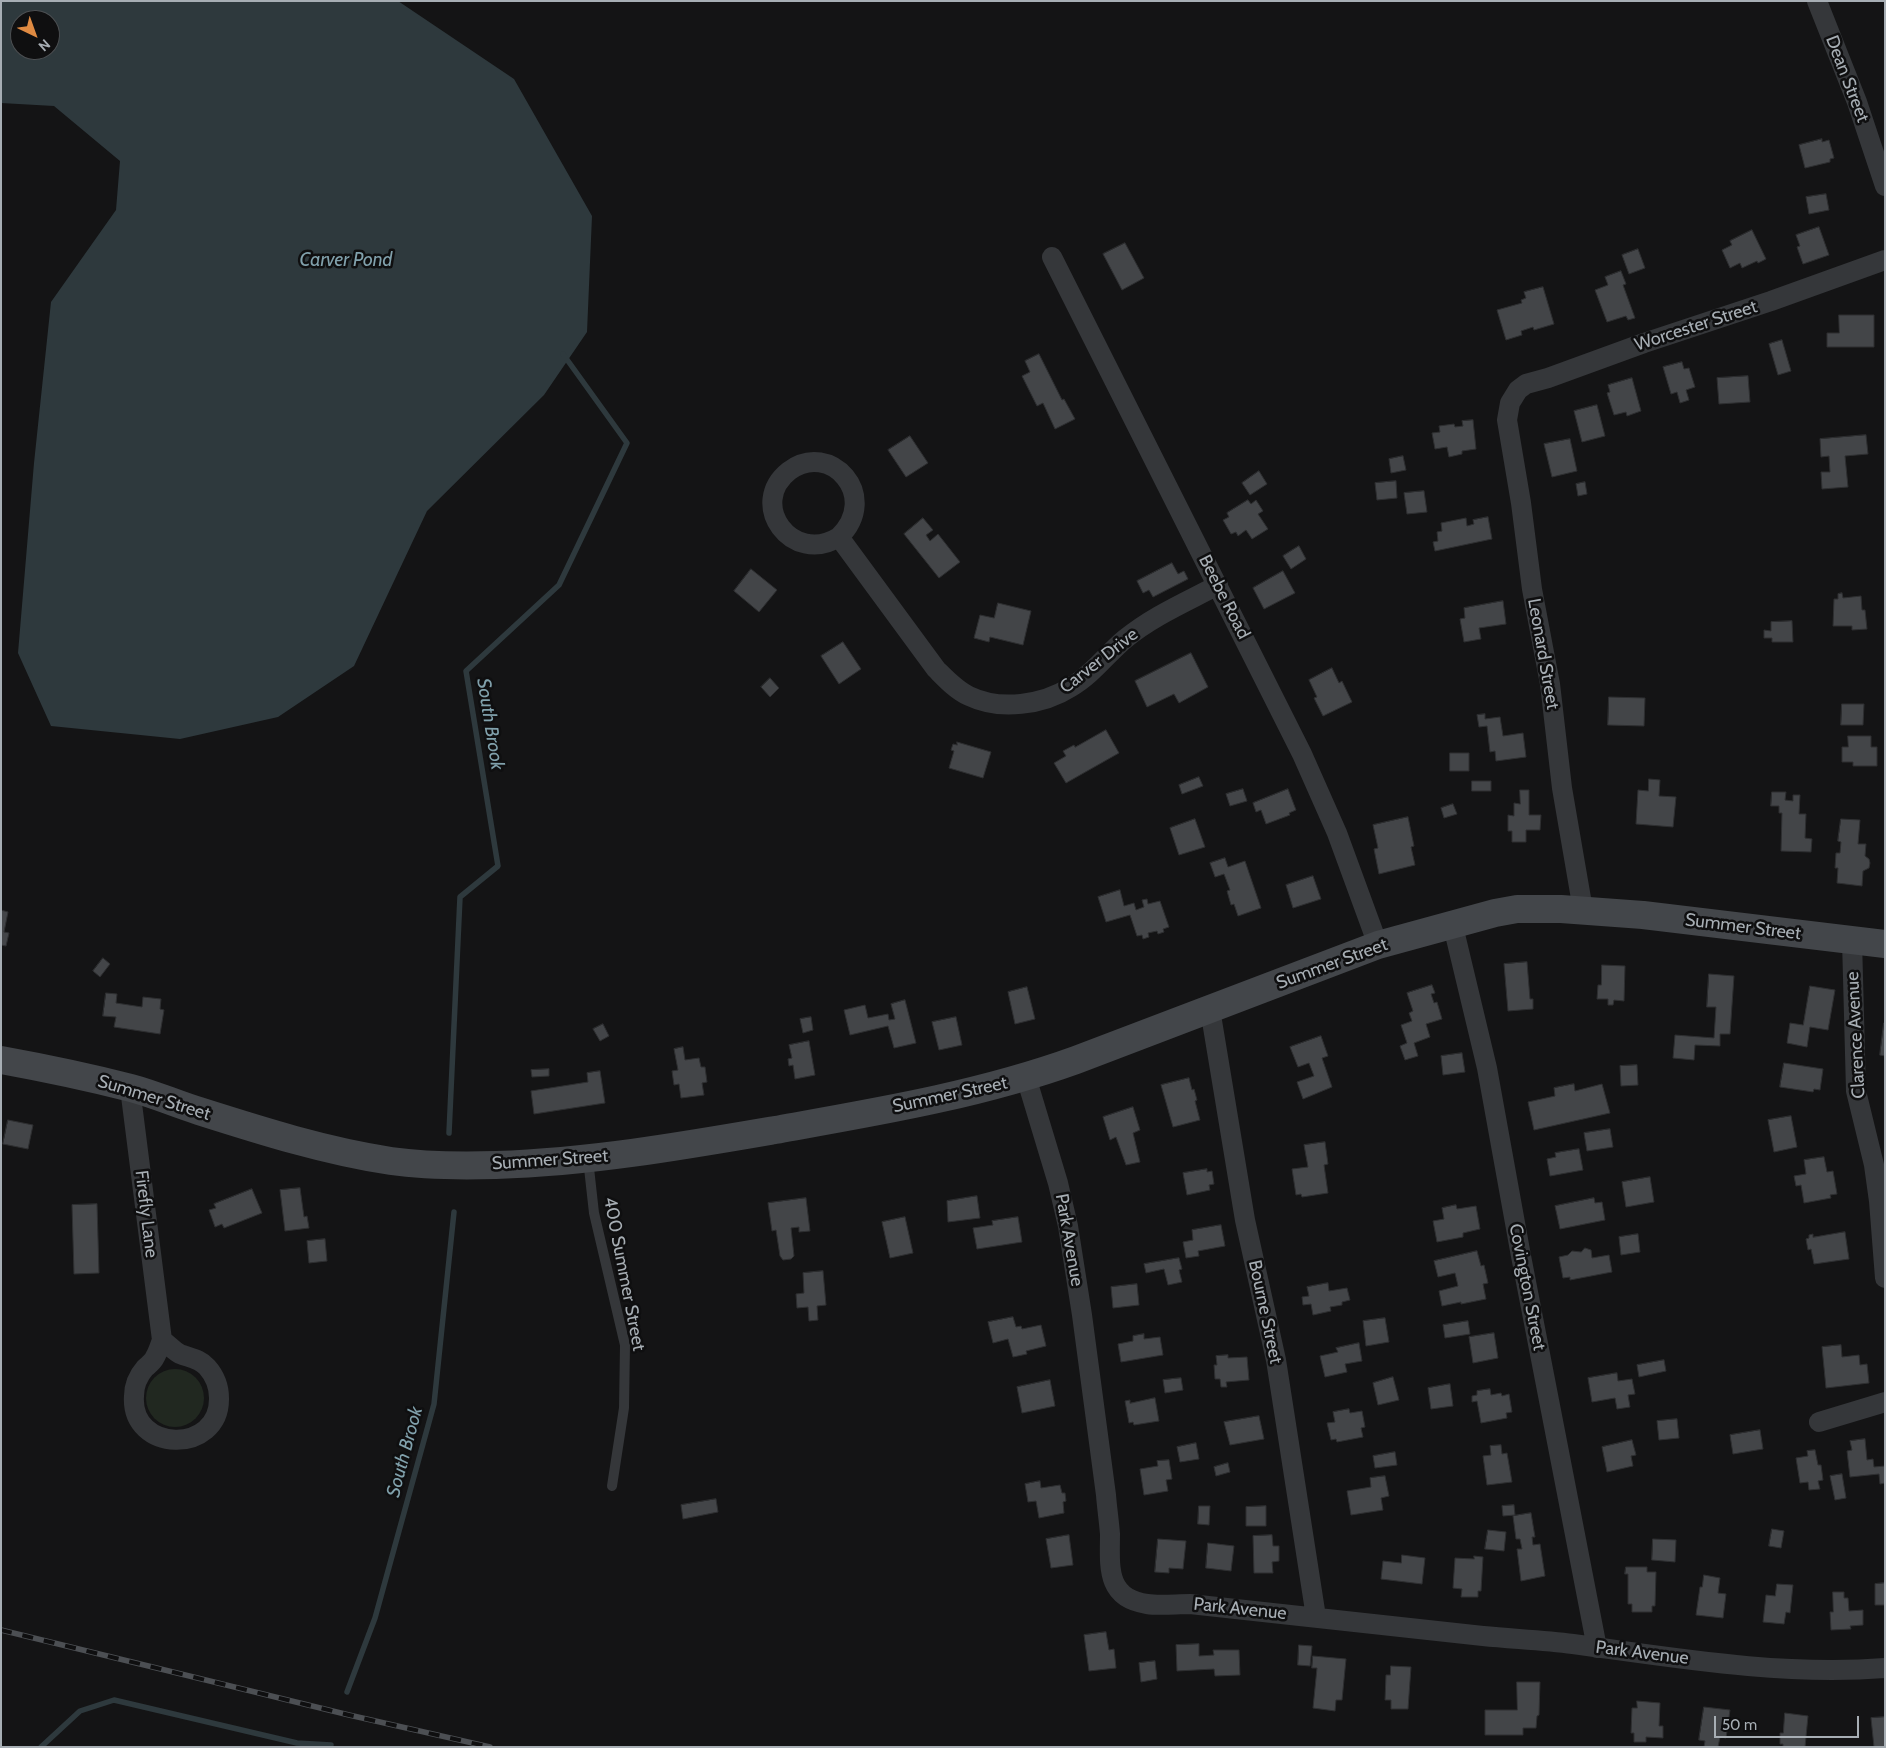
<!DOCTYPE html>
<html>
<head>
<meta charset="utf-8">
<style>
  body { margin:0 }
  #map { position:relative; width:1886px; height:1748px; overflow:hidden; background:#141415; font-family:Cabin,sans-serif }
  canvas { display:block }
  .frame { position:absolute; inset:0; border:2px solid #a7aeb4; pointer-events:none }
  .north { position:absolute; left:10px; top:10px; width:50px; height:50px; box-sizing:border-box; background:#0f0f10; border:1px solid #4c4f52; border-radius:50%; rotate:138deg; font-size:14px; font-weight:700; line-height:20px; text-align:center; color:#a7aeb4 }
  .north::after { content:''; display:block; margin:auto; width:18px; height:22px; background:#df8a42; clip-path:polygon(50% 0,100% 100%,50% 72%,0 100%) }
  .scale { position:absolute; left:1714px; top:1716px; width:145px; height:22px; box-sizing:border-box; border:2px solid #a7aeb4; border-top:0; padding-left:6px; font-size:15px; line-height:18px; white-space:nowrap; color:#a7aeb4; -webkit-text-stroke:4px #0f0f10; paint-order:stroke }
</style>
</head>
<body>
<div id="map">
<canvas width="1886" height="1748"></canvas>
<div class="frame"></div>
<div class="north">N</div>
<div class="scale">50 m</div>
</div>
<script>
const ctx = document.querySelector('canvas').getContext('2d');
ctx.lineJoin = 'round';
function fillPath(path, color) { ctx.fillStyle = color; ctx.fill(path, 'evenodd'); }
function trace(path, color, width, dash) { ctx.strokeStyle = color; ctx.lineWidth = width; ctx.lineCap = dash ? 'butt' : 'round'; ctx.setLineDash(dash || []); ctx.stroke(path); }
function label(font, color, halo, rows, align = 'center') {
  ctx.font = font + ' Cabin,sans-serif'; ctx.lineWidth = 5; ctx.setLineDash([]); ctx.textBaseline = 'middle'; ctx.strokeStyle = halo; ctx.fillStyle = color; for (const [text, x, y, turn = 0] of rows) {
    ctx.save(); ctx.translate(x, y); ctx.rotate((+turn || 0) * Math.PI / 180); ctx.textAlign = isNaN(turn) ? turn : align; if (halo) ctx.strokeText(text, 0, 0); ctx.fillText(text, 0, 0); ctx.restore();
  }
}
const green = new Path2D(`
  M146 1398a29 29 0 1 1 58 0a29 29 0 1 1-58 0Z`);
const water = new Path2D(`
  M1,1H398L514,79L592,216L587,332L544,395L427,511L354,666L278,717L180,739L51,726L18,653L34,463L51,302L116,210L120,161L54,106L1,103ZM20,20H50V50H20Z`);
const stream = new Path2D(`
  M449,1133L460,897L498,866L466,671L559,585L627,443L563,354
  M347,1692L375,1618L434,1404L454,1212
  M41,1747L80,1711L114,1700L297,1743L331,1745`);
const building = new Path2D(`
  M1822,139V142L1829,140L1834,158L1830,159V162L1805,168L1799,145Z
  M1826,194L1829,210L1809,214L1806,197Z
  M1819,227L1829,255L1803,264L1797,247L1800,246L1796,235Z
  M1752,230L1766,259L1758,263L1757,261L1742,268L1740,263L1730,268L1722,250L1732,245L1730,241Z
  M1125,243L1144,278L1122,290L1103,254Z
  M1638,249L1645,268L1629,274L1622,255Z
  M1621,271L1626,284L1623,285L1635,318L1628,320L1626,316L1607,322L1595,290L1608,285L1605,277Z
  M1543,287L1554,324L1534,330L1533,327L1521,331L1522,335L1506,340L1497,310L1522,303L1521,300L1526,298L1524,292Z
  M1839,315H1874V347H1827V333H1839Z
  M1782,340L1791,371L1778,375L1769,344Z
  M1039,354L1062,400L1064,399L1075,419L1055,429L1043,403L1037,406L1022,376L1030,372L1025,361Z
  M1682,362L1684,369L1689,368L1695,387L1686,390L1689,400L1680,403L1677,392L1671,394L1663,367Z
  M1748,376L1750,402L1719,404L1717,378Z
  M1632,378L1641,411L1627,416L1626,412L1614,415L1607,393L1610,392L1608,385Z
  M1597,405L1605,436L1582,442L1574,411Z
  M1473,420L1476,449L1462,451V454L1449,457L1447,447L1435,449L1432,433L1440,432L1439,426L1454,424L1455,427L1463,426L1462,421Z
  M1866,435L1868,454L1845,456L1848,487L1822,489L1821,472H1830L1829,456L1821,457L1820,439Z
  M910,436L928,463L906,477L888,450Z
  M1570,439L1577,471L1552,477L1544,444Z
  M1403,456L1406,470L1391,473L1389,459Z
  M1259,471L1267,484L1250,495L1242,483Z
  M1396,481L1397,498L1377,500L1375,483Z
  M1585,482L1587,494L1578,496L1576,484Z
  M1424,491L1427,512L1407,514L1404,493Z
  M1248,500L1251,504L1256,500L1263,511L1258,514L1268,529L1252,539L1246,530L1238,536L1236,532L1231,534L1223,520L1229,517L1227,513Z
  M1488,517L1492,539L1435,551L1433,542L1438,541L1437,532L1442,531L1441,523L1466,518L1467,526L1474,524L1473,520Z
  M923,518L933,530L926,535L930,541L938,534L960,562L939,578L904,534Z
  M1299,546L1306,559L1291,569L1283,556Z
  M1172,563L1178,574L1184,571L1188,579L1153,597L1149,590L1143,593L1137,581Z
  M751,569L777,590L759,612L734,591Z
  M1283,571L1295,593L1264,609L1253,588Z
  M1842,593L1843,598L1861,596L1862,610H1865L1867,629L1852,630V626H1833L1834,599H1838V594Z
  M1503,601L1506,624L1479,628L1481,639L1464,642L1460,619L1465,618L1464,608Z
  M998,603L1031,611L1023,645L990,637L989,642L974,638L980,615L994,618Z
  M1792,621L1793,642H1772V638H1764V630L1771,631V622Z
  M843,642L861,669L839,684L821,656Z
  M1191,653L1208,687L1179,703L1174,694L1147,707L1135,681Z
  M1332,668L1339,683L1342,681L1352,702L1323,716L1314,698L1317,697L1309,680Z
  M770,678L779,688L770,697L761,687Z
  M1609,697L1645,698L1644,726L1608,725Z
  M1842,704H1864L1863,725H1841Z
  M1485,714V719L1500,717L1503,736L1523,733L1526,757L1496,761L1495,751L1490,752L1487,726L1479,727L1477,715Z
  M1106,730L1119,753L1066,783L1054,763L1066,756L1063,751L1074,745L1075,747Z
  M1848,736H1871V747H1877V766H1853V762H1842V747H1848Z
  M957,742L991,752L983,778L949,768L954,751L951,750L953,744L957,745Z
  M1450,753H1469V771H1450Z
  M1199,777L1203,786L1182,794L1179,785Z
  M1649,779L1660,780L1659,796L1676,797L1673,827L1636,824L1638,790L1648,791Z
  M1472,781H1491V791H1472Z
  M1243,789L1247,801L1230,806L1226,794Z
  M1288,789L1296,810L1289,813L1290,815L1266,824L1261,810L1256,812L1253,803Z
  M1520,790H1529V815H1541L1540,830H1526V842H1512V831H1508V815L1514,816V803L1520,804Z
  M1772,792H1786L1785,800L1793,801V795H1800L1799,814H1806L1805,838L1812,839L1811,852L1781,851L1782,813H1779V806H1771Z
  M1453,804L1457,814L1444,818L1441,808Z
  M1408,817L1414,846L1411,847L1415,865L1379,874L1374,849L1378,848L1373,825Z
  M1195,819L1205,847L1179,855L1170,828Z
  M1841,819L1860,820L1858,844H1866L1865,856L1869,859L1870,863L1869,868L1863,871L1862,886L1837,883L1838,868H1835L1836,853H1840L1841,842L1838,841Z
  M1225,858L1228,867L1245,861L1261,908L1238,916L1234,904L1231,905L1227,891L1230,890L1224,874L1215,877L1210,863Z
  M1313,876L1321,899L1293,908L1286,885Z
  M1120,890L1124,906L1134,903L1136,910L1144,907L1142,900L1147,899L1148,904L1160,901L1169,927L1163,929L1164,932L1158,934L1157,931L1148,933L1149,937L1143,939L1142,935L1137,936L1130,915L1106,922L1098,897Z
  M1,910L8,912L4,932L9,933L6,946L1,945Z
  M103,958L110,964L100,977L93,971Z
  M1527,962L1530,999H1533V1009L1508,1011L1504,964Z
  M1602,965L1625,966L1624,1001L1614,1000L1613,1005H1608V999H1597L1598,985H1601Z
  M1709,974L1734,976L1730,1034H1720V1046L1695,1045L1694,1060L1673,1058L1675,1035L1714,1038L1716,1007H1707Z
  M1432,985L1435,993L1431,994L1434,1003L1437,1002L1442,1019L1426,1024L1430,1037L1414,1043L1418,1056L1405,1060L1400,1046L1407,1043L1401,1025L1412,1021L1409,1013L1413,1011L1407,993Z
  M1810,986L1835,990L1828,1030L1810,1027L1807,1047L1787,1043L1790,1023L1803,1025Z
  M1027,987L1035,1019L1015,1024L1008,992Z
  M106,993L117,994L116,1003L142,1007L143,997L161,999L160,1009L164,1010L160,1034L114,1027L116,1017L103,1016Z
  M905,1000L916,1043L894,1048L888,1026L850,1035L844,1010L865,1005L868,1018L888,1014L889,1020L895,1019L891,1004Z
  M811,1017L813,1030L803,1033L800,1019Z
  M956,1017L962,1045L939,1050L932,1022Z
  M1884,1023H1885V1056L1880,1055Z
  M603,1024L609,1036L600,1041L593,1029Z
  M1321,1036L1328,1056L1322,1058L1332,1087L1303,1099L1297,1082L1314,1076L1309,1063L1298,1067L1290,1047Z
  M809,1041L815,1075L795,1079L793,1065L789,1066L788,1059L792,1058L789,1045Z
  M683,1047L685,1060L699,1058L701,1067H705L707,1082L702,1083L704,1095L681,1098L679,1084L674,1085L672,1071L678,1070L674,1049Z
  M1462,1053L1465,1072L1443,1075L1441,1056Z
  M1784,1063L1823,1069L1820,1090L1814,1089L1813,1092L1780,1087Z
  M1637,1065L1638,1085L1621,1086L1620,1066Z
  M549,1069V1076L532,1077L531,1070Z
  M600,1071L605,1103L534,1114L531,1091L588,1082L587,1073Z
  M1189,1078L1192,1090L1194,1089L1197,1100L1195,1101L1200,1120L1173,1127L1161,1085Z
  M1574,1084L1575,1091L1602,1084L1610,1113L1534,1130L1528,1102L1555,1096L1554,1088Z
  M1133,1107L1140,1130L1133,1133L1140,1162L1126,1165L1116,1137L1110,1140L1103,1117Z
  M1791,1116L1797,1147L1774,1152L1768,1120Z
  M8,1120L33,1125L28,1149L3,1144Z
  M1610,1129L1613,1147L1587,1151L1584,1133Z
  M1325,1142L1328,1164L1324,1165L1328,1193L1302,1197L1301,1194L1296,1195L1292,1169L1308,1167L1304,1145Z
  M1579,1149L1583,1170L1550,1176L1547,1159L1556,1157L1555,1153Z
  M1824,1157L1827,1172L1833,1171L1837,1194L1830,1195L1831,1198L1804,1203L1801,1185L1796,1186L1794,1176L1806,1174L1804,1160Z
  M1207,1169V1172L1212,1171L1214,1184L1209,1185L1210,1190L1187,1195L1183,1173Z
  M1650,1177L1654,1202L1626,1207L1622,1182Z
  M300,1188L304,1217L307,1216L309,1228L285,1231L280,1190Z
  M252,1189L262,1213L224,1228L222,1224L215,1227L209,1210L216,1208L214,1204Z
  M977,1196L980,1218L948,1222L947,1201Z
  M806,1198L810,1231L799,1232V1227L791,1228L794,1256L791,1259L783,1260L780,1256L776,1230L772,1231L768,1203Z
  M1594,1198L1595,1203L1602,1202L1605,1220L1560,1229L1555,1206Z
  M97,1204L99,1273L74,1274L72,1205Z
  M1456,1205L1457,1209L1476,1206L1480,1229L1463,1233V1237L1437,1242L1433,1221L1444,1219L1442,1208Z
  M905,1217L913,1253L890,1258L882,1222Z
  M1018,1217L1022,1242L977,1249L973,1228L993,1225L992,1221Z
  M1221,1225L1225,1246L1198,1251L1199,1256L1186,1258L1183,1242L1193,1240L1192,1230Z
  M1845,1232L1849,1259L1814,1264L1811,1249L1808,1250L1806,1239L1809,1238V1235L1813,1234V1237Z
  M1638,1234L1640,1252L1621,1255L1619,1237Z
  M325,1239L327,1261L309,1263L307,1241Z
  M1585,1248L1591,1250L1592,1258L1609,1255L1612,1272L1570,1280V1277L1563,1278L1559,1257L1568,1255L1572,1251L1581,1252Z
  M1477,1251L1481,1266L1484,1265L1488,1283L1483,1284L1486,1299L1461,1304V1302L1442,1306L1439,1291L1458,1286L1455,1273L1438,1277L1434,1261Z
  M1179,1258L1182,1269L1179,1270L1182,1282L1168,1285L1164,1269L1146,1273L1144,1264Z
  M823,1271L826,1305L817,1306L818,1320L809,1321L808,1307L797,1308L796,1294L804,1293L803,1273Z
  M1328,1283L1329,1291L1347,1288L1350,1300L1342,1302V1305L1330,1307L1331,1311L1313,1315L1311,1304L1303,1305L1302,1297L1309,1296L1307,1287Z
  M1137,1284L1139,1305L1113,1308L1111,1287Z
  M1013,1317L1016,1327L1021,1326L1022,1329L1041,1325L1046,1346L1026,1351L1027,1354L1013,1357L1008,1339L993,1343L988,1322Z
  M1385,1318L1389,1342L1366,1346L1363,1321Z
  M1468,1321L1470,1334L1445,1338L1443,1325Z
  M1494,1333L1498,1358L1473,1363L1469,1337Z
  M1144,1334V1339L1160,1337L1163,1355L1121,1362L1118,1344L1133,1341V1336Z
  M1359,1343L1362,1361L1345,1364L1347,1372L1325,1377L1320,1356L1338,1352L1336,1348Z
  M1841,1345L1842,1357L1859,1355L1860,1365L1867,1364L1869,1383L1826,1388L1822,1347Z
  M1228,1355V1358L1247,1357L1249,1380L1226,1382L1227,1387H1221L1220,1379H1215L1214,1365H1217L1216,1356Z
  M1664,1360L1666,1371L1639,1377L1637,1365Z
  M1617,1373L1618,1381L1632,1379L1635,1394L1628,1395L1630,1407L1617,1409L1615,1398L1592,1402L1588,1378Z
  M1393,1377L1399,1400L1378,1405L1373,1383Z
  M1181,1378L1183,1390L1165,1393L1163,1380Z
  M1050,1380L1055,1406L1022,1413L1017,1387Z
  M1450,1384L1453,1406L1431,1409L1428,1388Z
  M1490,1389L1491,1395L1501,1393L1502,1396L1509,1394L1512,1412L1506,1413L1507,1418L1481,1423L1477,1401L1472,1402V1396L1477,1395V1391Z
  M1155,1398L1159,1421L1134,1425L1133,1422L1129,1423L1125,1401L1130,1400V1403Z
  M1349,1409L1350,1413L1362,1411L1365,1427L1361,1428L1363,1437L1337,1442L1336,1439L1331,1440L1327,1423L1335,1422L1333,1412Z
  M1259,1416L1264,1439L1230,1445L1224,1422Z
  M1677,1419L1679,1438L1659,1440L1657,1421Z
  M1760,1430L1763,1449L1733,1454L1730,1435Z
  M1865,1439L1867,1460L1873,1459L1874,1467L1885,1466V1483L1880,1484L1879,1474L1850,1477L1847,1451L1852,1450L1850,1441Z
  M1632,1440L1636,1455L1631,1456L1633,1466L1607,1472L1602,1447Z
  M1196,1443L1199,1459L1180,1462L1177,1447Z
  M1501,1445L1502,1454L1507,1453L1512,1482L1487,1485L1483,1456L1491,1455L1490,1446Z
  M1815,1450L1818,1465H1821L1823,1480L1818,1481L1820,1489L1809,1490L1808,1482L1800,1483L1796,1458L1808,1456L1807,1451Z
  M1395,1452L1397,1465L1375,1468L1373,1456Z
  M1169,1460L1172,1479L1166,1480L1168,1491L1144,1495L1140,1469L1158,1466L1157,1461Z
  M1228,1463L1230,1472L1216,1476L1214,1467Z
  M1842,1474L1846,1498L1835,1500L1830,1476Z
  M1385,1476L1389,1496L1381,1498L1383,1510L1351,1515L1347,1491L1371,1487L1370,1478Z
  M1040,1481L1041,1488L1060,1485L1062,1493H1065L1066,1501L1063,1502L1064,1513L1039,1518L1036,1501L1028,1502L1025,1484Z
  M716,1499L718,1512L683,1519L681,1505Z
  M1514,1505L1515,1515L1503,1516L1502,1506Z
  M1199,1506H1210L1209,1525L1198,1524Z
  M1266,1506V1526H1246V1507Z
  M1531,1513L1535,1537H1532L1533,1545L1540,1544L1545,1576L1521,1581L1517,1549H1522L1520,1539H1516L1513,1516Z
  M1772,1529L1784,1531L1781,1548L1769,1546Z
  M1488,1530L1506,1532L1504,1551L1485,1549Z
  M1069,1535L1073,1565L1051,1568L1046,1539Z
  M1272,1535L1273,1546H1279V1561L1272,1562L1273,1573H1254L1253,1536Z
  M1158,1539L1186,1541L1183,1569L1169,1568V1573L1155,1572Z
  M1653,1539L1676,1540L1675,1562L1652,1560Z
  M1208,1543L1234,1546L1231,1571L1206,1568Z
  M1402,1555L1425,1558L1422,1584L1381,1579L1383,1561L1401,1563Z
  M1474,1556L1483,1557L1481,1591H1478V1597H1461L1462,1589L1453,1588L1455,1558L1474,1559Z
  M1626,1567H1647V1572H1656L1655,1606H1652V1612H1632V1604H1628V1574H1625Z
  M1704,1575L1720,1578L1718,1593L1726,1594L1723,1618L1696,1615L1700,1587H1702Z
  M1885,1583V1605H1875V1584Z
  M1777,1584L1793,1585L1790,1613L1786,1612L1784,1624L1763,1622L1766,1595L1775,1596Z
  M1833,1592H1844V1598H1848L1849,1611L1863,1610V1625L1850,1626L1851,1629L1831,1630L1830,1612H1833Z
  M1106,1632L1109,1650L1114,1649L1116,1668L1089,1671L1084,1635Z
  M1199,1644V1656L1214,1655L1213,1650H1239L1240,1675L1215,1676L1214,1669L1177,1671L1176,1645Z
  M1299,1645L1312,1646L1310,1666L1298,1665Z
  M1313,1656L1346,1659L1342,1700H1336L1335,1711L1313,1708L1317,1668H1312Z
  M1155,1661L1157,1679L1141,1682L1139,1663Z
  M1391,1666L1411,1667L1408,1709H1391V1700H1385L1386,1675H1390Z
  M1517,1682H1540L1539,1715L1537,1716L1536,1728H1523V1735H1485V1710H1517Z
  M1637,1701L1660,1703L1659,1726H1663V1738L1646,1737V1742H1634V1733H1631L1632,1708H1637Z
  M1704,1707L1730,1710L1726,1738L1720,1737L1718,1747H1704L1705,1741L1699,1740Z
  M1785,1713L1808,1716L1805,1747H1783V1744H1780V1733H1783Z
  M1885,1717V1747H1874L1871,1718Z`);
const service = new Path2D(`
  M588,1159L594,1213L625,1345L624,1408L612,1486`);
const minor = new Path2D(`
  M1817,1L1857,102L1885,186
  M1052,257L1302,754L1337,833L1378,945
  M839,537C792,566 747,504 789,471C830,440 881,496 839,537L936,669C946,679 956,690 969,696C1000,711 1043,705 1071,687C1092,675 1107,654 1125,639C1153,616 1186,602 1218,585
  M1583,910L1562,788L1550,684L1532,589L1521,503L1507,420L1510,403L1518,390L1526,384L1548,378L1644,343L1771,301L1885,260
  M1453,926L1487,1068L1521,1256L1597,1648
  M1852,940L1856,1091L1874,1165L1879,1201L1885,1278
  M1210,1009L1245,1220L1276,1360L1316,1617
  M1026,1077L1058,1183L1068,1226L1082,1315L1106,1495C1107,1508 1109,1521 1110,1534C1110,1565 1105,1598 1147,1604C1160,1606 1176,1604 1190,1604C1287,1614 1385,1625 1483,1636C1513,1639 1543,1640 1573,1644C1676,1658 1781,1676 1885,1668
  M130,1088L162,1340
  M162,1340C168,1344 174,1351 180,1354C190,1358 200,1359 207,1367C215,1376 219,1387 219,1398C220,1455 130,1453 134,1396C134,1386 138,1376 145,1368C148,1365 153,1362 155,1357C158,1352 160,1345 162,1340Z
  M1819,1422L1885,1402`);
const secondary = new Path2D(`
  M1,1060C45,1068 88,1077 131,1088C154,1094 176,1104 199,1111C262,1131 325,1151 391,1161C426,1166 461,1166 496,1165C590,1162 682,1146 775,1130C876,1112 979,1095 1076,1060L1378,945L1495,913L1517,909H1561L1643,915L1885,944`);
const rail = new Path2D(`
  M1,1630L349,1715L490,1747`);
const streetNames = [
  ["Dean Street",1847,79,69],
  ["Worcester Street",1696,326,-18],
  ["Beebe Road",1224,597,63],
  ["Leonard Street",1543,654,80],
  ["Carver Drive",1099,661,-38],
  ["Summer Street",1743,927,7],
  ["Summer Street",1332,964,-20],
  ["Clarence Avenue",1856,1035,-93],
  ["Summer Street",950,1095,-12],
  ["Summer Street",154,1098,17],
  ["Summer Street",550,1160,-4],
  ["Firefly Lane",146,1214,83],
  ["Park Avenue",1069,1240,80],
  ["400 Summer Street",624,1274,79],
  ["Covington Street",1527,1287,79],
  ["Bourne Street",1265,1312,78],
  ["Park Avenue",1240,1609,6],
  ["Park Avenue",1642,1653,7]
];
const waterNames = [
  ["Carver Pond",346,260],
  ["South Brook",490,724,81],
  ["South Brook",405,1452,-75]
];
fillPath(green, '#212820');
fillPath(water, '#2e393d');
trace(stream, '#2e393d', 5.5);
fillPath(building, '#434548');
trace(building, '#2e2f31', 1);
trace(service, '#35373a', 10);
trace(minor, '#35373a', 20);
trace(secondary, '#43464a', 28);
trace(rail, '#4c4f53', 5.5);
trace(rail, '#0f0f10', 4, [11]);
label('18px', '#a7aeb4', '#0f0f10', streetNames);
label('italic 19px', '#81a1ac', '#0f0f10', waterNames);
</script>
</body>
</html>
